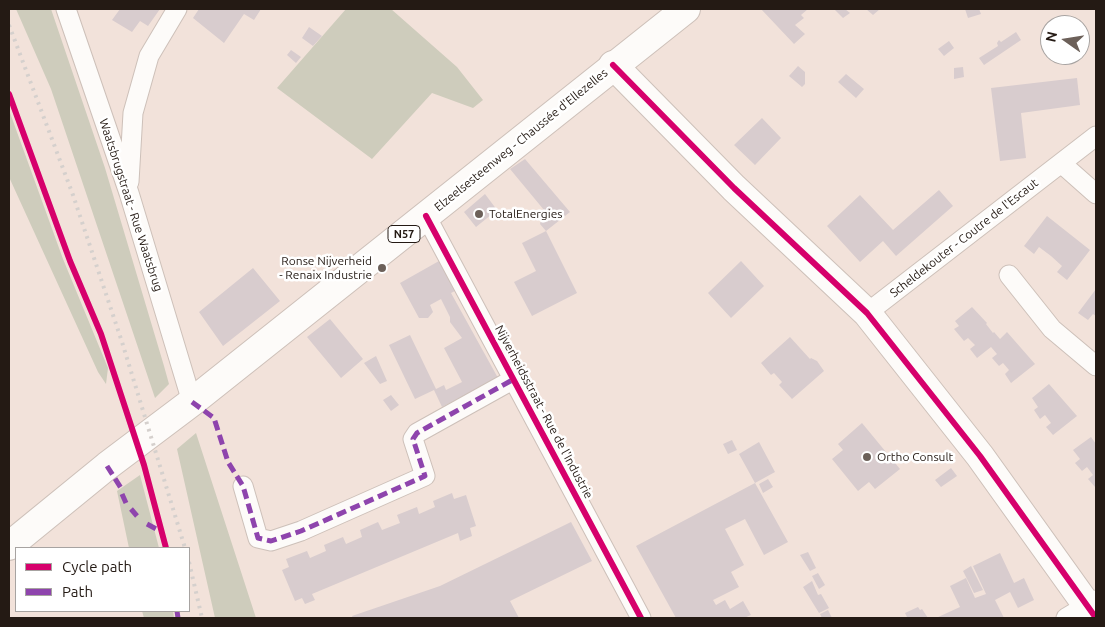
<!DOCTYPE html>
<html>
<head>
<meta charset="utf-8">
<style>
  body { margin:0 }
  #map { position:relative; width:1105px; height:627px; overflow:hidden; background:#f2e2da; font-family:Ubuntu,sans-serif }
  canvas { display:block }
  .frame { position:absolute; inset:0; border:10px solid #241a14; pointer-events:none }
  .legend { position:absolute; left:15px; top:547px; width:175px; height:65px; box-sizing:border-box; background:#fff; border:1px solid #a7a3a1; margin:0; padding:6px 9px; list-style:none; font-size:15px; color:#241a14 }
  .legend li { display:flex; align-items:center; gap:10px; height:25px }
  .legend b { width:25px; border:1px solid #a7a3a1 }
  .north { position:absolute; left:1040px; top:15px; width:50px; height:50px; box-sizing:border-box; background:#fff; border:1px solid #a7a3a1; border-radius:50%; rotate:283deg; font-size:14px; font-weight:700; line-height:20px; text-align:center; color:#241a14 }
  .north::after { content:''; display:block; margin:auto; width:18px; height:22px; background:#6c6059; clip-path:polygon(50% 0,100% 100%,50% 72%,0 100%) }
</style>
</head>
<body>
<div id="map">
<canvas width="1105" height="627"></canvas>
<div class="frame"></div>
<ul class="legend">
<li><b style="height:6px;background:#d6006c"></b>Cycle path</li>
<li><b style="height:6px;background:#8e44ad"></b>Path</li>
</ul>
<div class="north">N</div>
</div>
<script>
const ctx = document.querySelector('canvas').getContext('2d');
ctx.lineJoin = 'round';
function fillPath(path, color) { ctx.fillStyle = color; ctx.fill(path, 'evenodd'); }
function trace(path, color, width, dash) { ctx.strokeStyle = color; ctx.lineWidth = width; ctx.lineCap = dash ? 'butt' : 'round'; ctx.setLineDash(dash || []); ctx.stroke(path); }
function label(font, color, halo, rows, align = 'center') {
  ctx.font = font + ' Ubuntu,sans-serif'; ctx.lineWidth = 5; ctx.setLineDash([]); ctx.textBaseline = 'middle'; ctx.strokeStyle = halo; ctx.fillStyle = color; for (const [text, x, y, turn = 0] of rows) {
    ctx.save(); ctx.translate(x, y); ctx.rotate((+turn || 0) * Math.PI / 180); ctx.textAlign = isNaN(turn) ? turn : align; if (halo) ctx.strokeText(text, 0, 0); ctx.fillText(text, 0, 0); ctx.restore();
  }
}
const green = new Path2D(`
  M16,9H51L105,168L164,366L169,384L155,398L51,89Z
  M346,9H391L457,67L483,100L473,108L432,93L372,159L277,88Z
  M9,110L63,259L108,368L106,384L98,372L9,177Z
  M196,433L256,618H215L177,449Z
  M140,475L159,548H129L117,491Z
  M142,611H173L174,618H144Z`);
const building = new Path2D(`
  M120,9H160L148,26L140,21L132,32L112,20Z
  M199,9H261L254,20L244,14L224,43L193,18Z
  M761,9H808L801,15L804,18L795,25L805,34L794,44Z
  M837,9H845L850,13L843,18L835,10Z
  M866,9H880L873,15Z
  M965,9H979L981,14L968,18Z
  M309,27L322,36L313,46L302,38Z
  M1016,32L1021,40L984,65L979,58L998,46L997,43L999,40L1001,42Z
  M949,41L954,48L944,56L938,49Z
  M291,50L301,57L296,63L287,55Z
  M798,66L805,72V84L802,87L789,76Z
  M963,67L964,77L954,79V68Z
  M846,74L864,89L856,98L838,82Z
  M1077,78L1080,105L1021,113L1026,158L1000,161L991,88Z
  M762,118L781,138L755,165L734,145Z
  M525,159L570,212L546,231L540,224L544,210L510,169Z
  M939,190L953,206L896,256L883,241L860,262L827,226L860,195L893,230Z
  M485,194L497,210L476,227L464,212Z
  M1047,216L1090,250L1067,280L1057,272L1062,266L1051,256L1039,247L1034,254L1024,246Z
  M546,231L577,293L532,316L514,282L536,271L522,243Z
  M439,261L455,291L451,293L498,378L442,407L434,390L415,399L389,345L410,335L436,389L444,385L446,390L462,382L444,348L462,338L450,322V317L441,299L430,305L433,312L428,318H419L400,283Z
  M741,261L764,286L731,318L708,293Z
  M253,268L280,301L223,346L199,312Z
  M1096,289V316L1093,314L1088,320L1078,313Z
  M972,307L987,323L986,324L993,333L994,332L1000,339L1007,332L1035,364L1011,383L1005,374L1009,370L1003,363L999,366L992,358L997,354L991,347L977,358L970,349L975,345L968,338L964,341L954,329L959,326L955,321Z
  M330,319L363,359L341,378L307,337Z
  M790,337L810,359L811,358L817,361L824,371L792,399L779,385L782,382L774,373L771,375L761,363Z
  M376,356L387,381L380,384L364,363Z
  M1049,384L1077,416L1053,435L1046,427L1051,423L1045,415L1040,419L1034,410L1038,407L1032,398Z
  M391,395L399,405L391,411L383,400Z
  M862,423L900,469L875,489L869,482L858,491L832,459L843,450L838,444Z
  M1091,437L1096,444L1095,487L1088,479L1093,475L1087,467L1082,471L1075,463L1080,459L1073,450Z
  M732,440L737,450L728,454L723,444Z
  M759,442L775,472L755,483L739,454Z
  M951,468L957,476L941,487L935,480Z
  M768,479L773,487L763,493L759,484Z
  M755,483L788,542L764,555L745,519L725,529L744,565L731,572L739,587L713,600L716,605L725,600L730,609L743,601L751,615L744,618H676L636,546Z
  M452,493L454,499L466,495L476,526L470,528L472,536L460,541L458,533L312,594L315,600L305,604L302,598L295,601L282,570L289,567L286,559L307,551L310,558L326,551L324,545L343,537L346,544L362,537L360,530L378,522L382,530L400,523L397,515L417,507L419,514L435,507L433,501Z
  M571,522L592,561L510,601L519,618H353L352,616L440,586Z
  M808,552L816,568L810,571L800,555Z
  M1000,553L1014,583L1024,578L1034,600L1018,608L1010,592L995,600L1004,618H936L960,607L950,586L966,578L975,598L986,594L973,566Z
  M971,566L983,590L974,593L963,571Z
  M818,573L825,585L819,589L812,576Z
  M812,581L818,595L821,594L829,608L819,613L803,587Z
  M918,607L920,610L922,609L928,618H904L907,617L905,613Z
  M828,610L832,618H822L820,614Z`);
const street = new Path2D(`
  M66,9L129,193L192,402
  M1061,163L1096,194
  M129,182L133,113L149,56L177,9
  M426,216L641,618
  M1009,275L1052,329L1096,366
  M867,313L1096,136
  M243,486L258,538L271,541L301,531L425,476L413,439L417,433L514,379
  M1066,618L1096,600`);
const secondary = new Path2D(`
  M613,65L734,188L867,313L980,456L1096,618`);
const primary = new Path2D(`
  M9,546L107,466L192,402L686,9`);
const rail = new Path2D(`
  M9,25L73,195L122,342L185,548
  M189,562L202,618`);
const quiet = new Path2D(`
  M192,402L214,418L228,462L243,486L258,538L271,541L301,531L425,476L413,439L417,433L514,379
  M107,466L121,488
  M122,494L126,503
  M131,509L137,516
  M147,524L162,532
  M177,611L178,618`);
const cycleway = new Path2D(`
  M613,65L734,188L867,313L980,456L1096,618
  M9,94L70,261L101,334L144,465L166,548
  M426,216L641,618`);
const markers = [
  [479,214,5,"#6c6059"],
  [382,268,5,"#6c6059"],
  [867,457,5,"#6c6059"]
];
const shields = [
  [404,234,32]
];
const shieldNames = [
  ["N57",404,234]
];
const streetNames = [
  ["Elzeelsesteenweg - Chaussée d'Ellezelles",521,140,-39],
  ["Waatsbrugstraat - Rue Waatsbrug",131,205,72],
  ["Scheldekouter - Coutre de l'Escaut",964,238,-38],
  ["Nijverheidsstraat - Rue de l'Industrie",544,412,62]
];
const poiNames = [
  ["TotalEnergies",489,214],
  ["Ronse Nijverheid",372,261,"right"],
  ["- Renaix Industrie",372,275,"right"],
  ["Ortho Consult",877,457]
];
fillPath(green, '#ceccbc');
fillPath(building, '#d8ccce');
trace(street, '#cdc0b9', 21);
trace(secondary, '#cdc0b9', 30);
trace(primary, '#cdc0b9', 30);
trace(street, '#fdfbf9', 19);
trace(secondary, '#fdfbf9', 28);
trace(primary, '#fdfbf9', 28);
trace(rail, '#d5d0cd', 4, [2.5, 5]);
trace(quiet, '#8e44ad', 5, [10, 5]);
trace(cycleway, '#d6006c', 6);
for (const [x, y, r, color] of markers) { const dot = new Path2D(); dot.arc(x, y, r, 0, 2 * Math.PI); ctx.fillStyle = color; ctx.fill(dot); trace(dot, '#fff', 2); }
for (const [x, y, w] of shields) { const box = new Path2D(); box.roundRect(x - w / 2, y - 8.5, w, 17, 4); ctx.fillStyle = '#fff'; ctx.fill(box); trace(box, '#241a14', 1); }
label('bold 11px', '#241a14', null, shieldNames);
label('12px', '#241a14', '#fff', streetNames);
label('12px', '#241a14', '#fff', poiNames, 'left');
</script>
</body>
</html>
